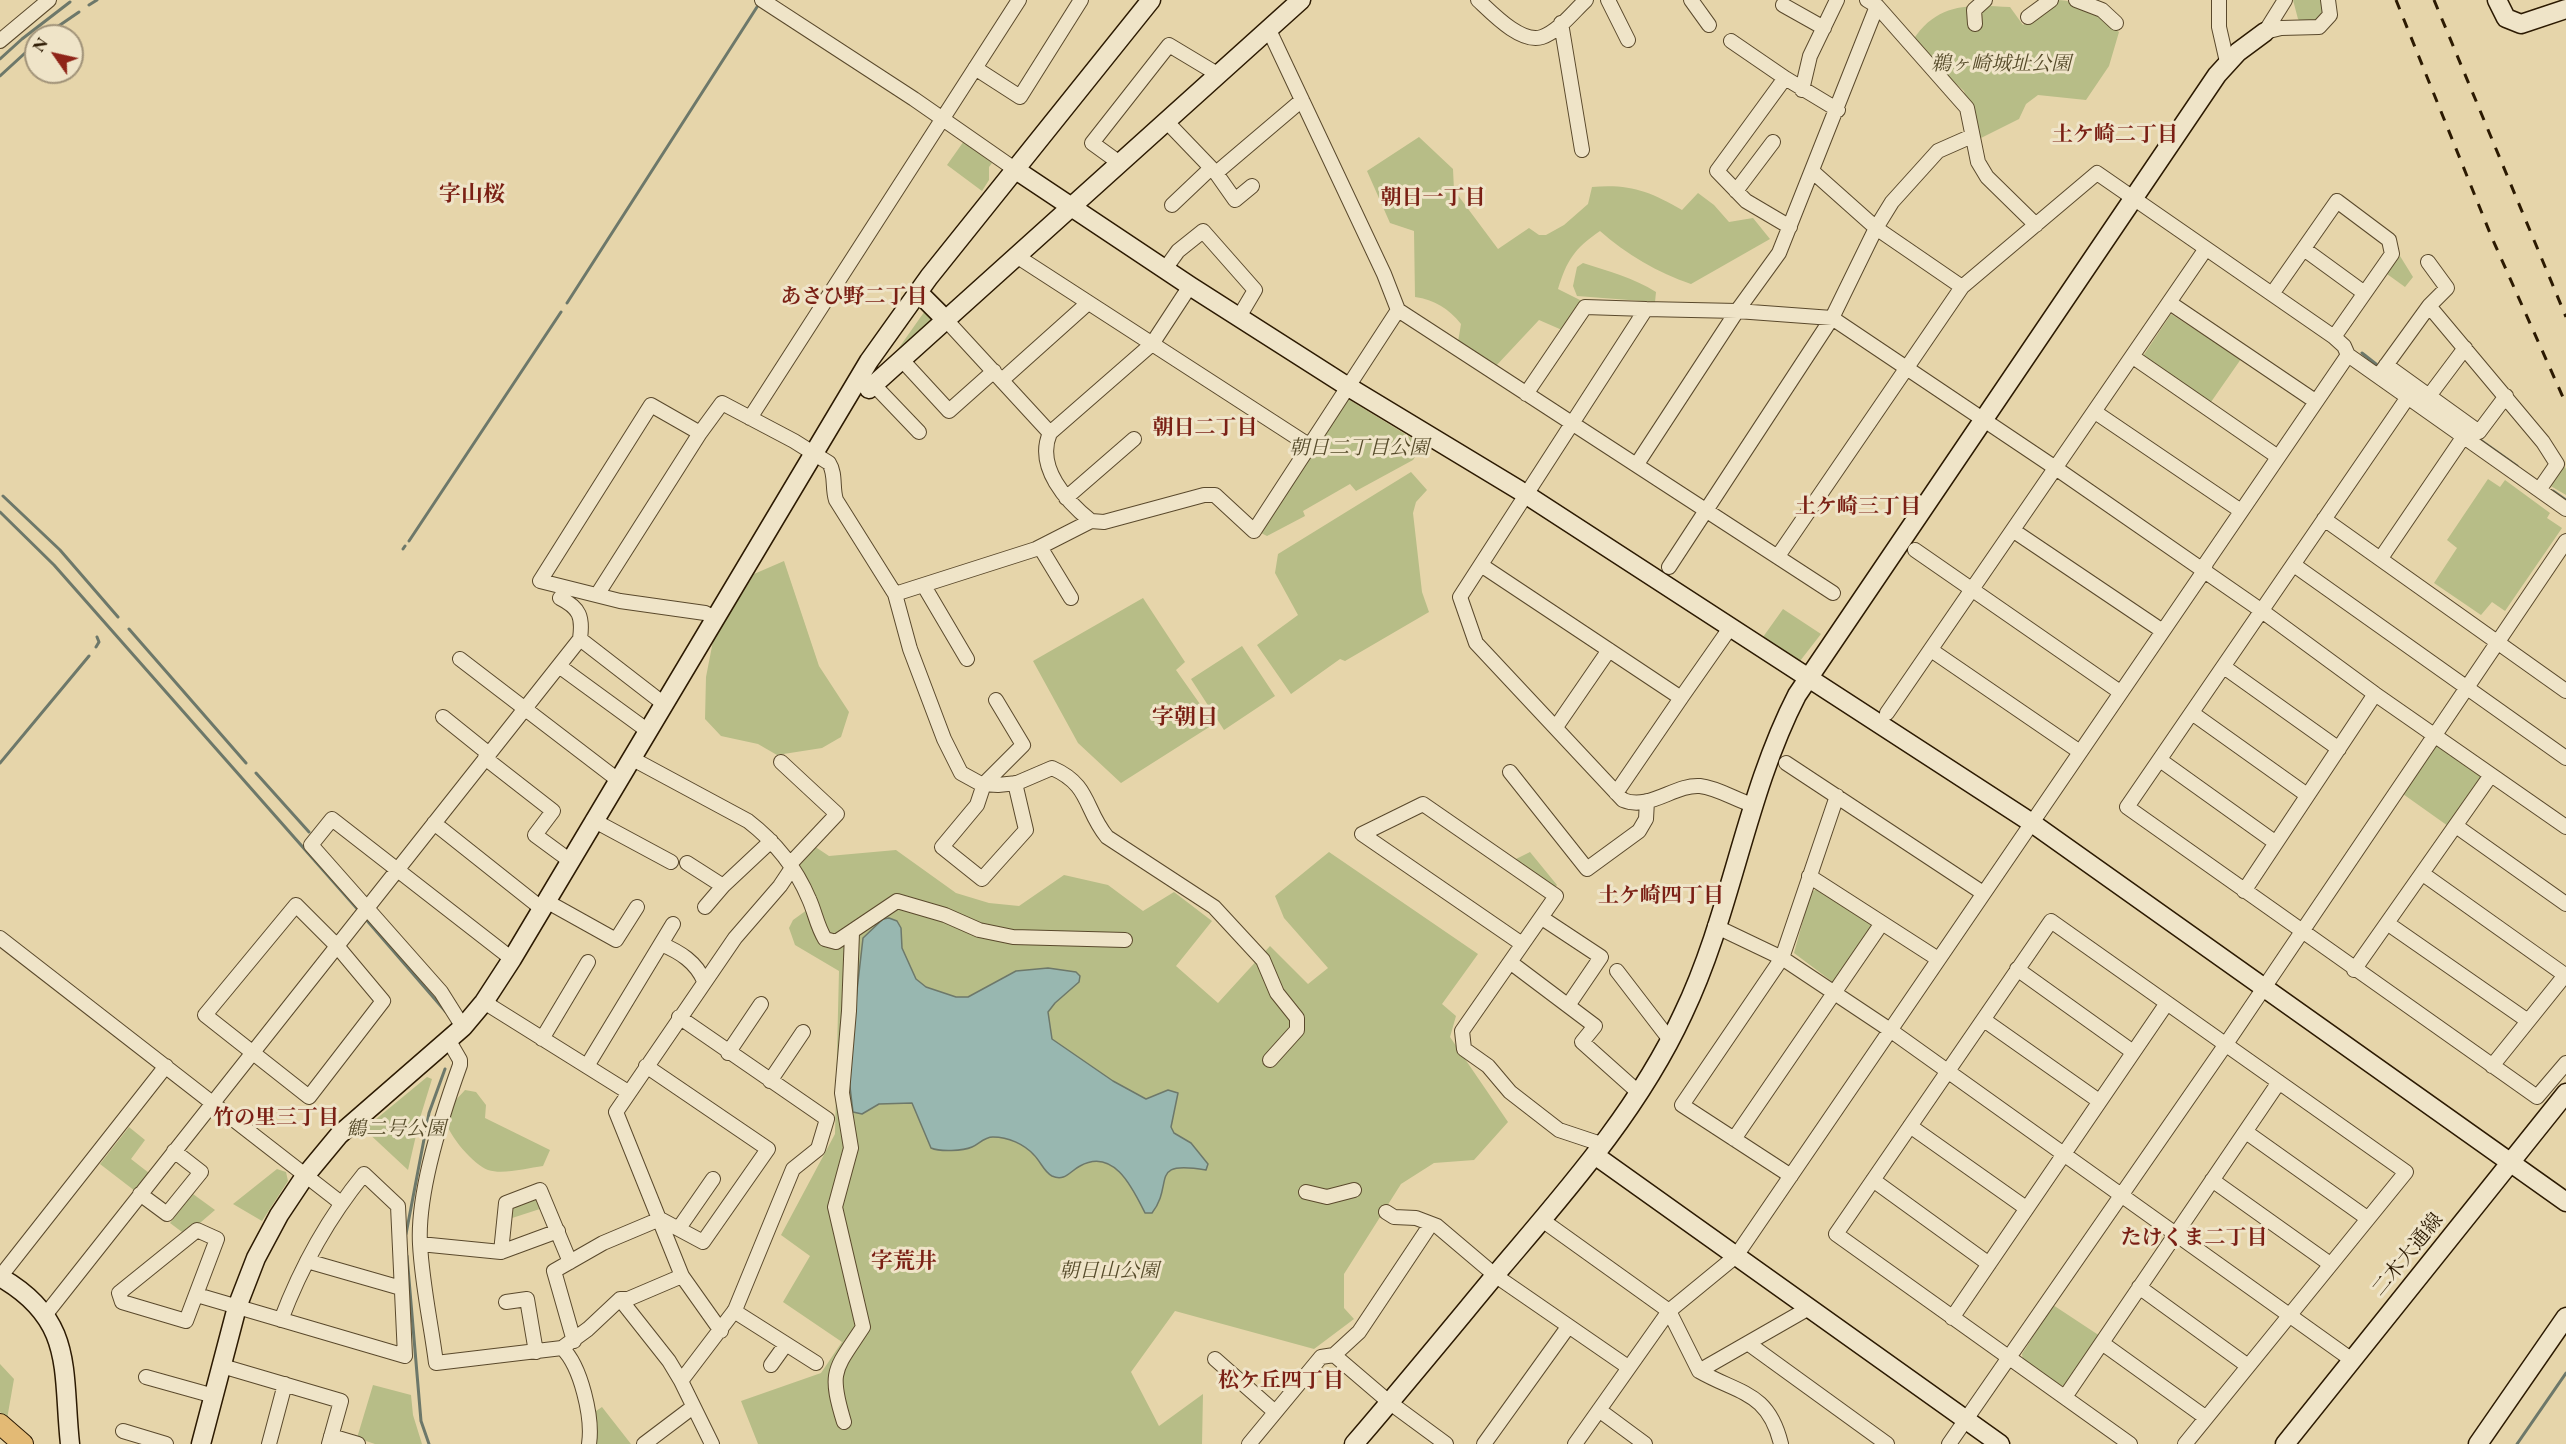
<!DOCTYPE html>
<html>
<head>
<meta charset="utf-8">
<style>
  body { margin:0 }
  #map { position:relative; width:2566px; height:1444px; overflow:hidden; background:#e6d5aa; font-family:"EB Garamond",serif }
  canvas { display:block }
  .north { position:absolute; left:24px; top:24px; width:60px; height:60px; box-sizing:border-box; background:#efe4c8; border:2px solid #a19379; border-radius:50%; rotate:304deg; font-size:16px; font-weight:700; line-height:24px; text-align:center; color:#2c1a02 }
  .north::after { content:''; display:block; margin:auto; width:21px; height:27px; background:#8f2418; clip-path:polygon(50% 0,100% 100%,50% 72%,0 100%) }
</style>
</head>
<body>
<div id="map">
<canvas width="2566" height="1444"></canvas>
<div class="north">N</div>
</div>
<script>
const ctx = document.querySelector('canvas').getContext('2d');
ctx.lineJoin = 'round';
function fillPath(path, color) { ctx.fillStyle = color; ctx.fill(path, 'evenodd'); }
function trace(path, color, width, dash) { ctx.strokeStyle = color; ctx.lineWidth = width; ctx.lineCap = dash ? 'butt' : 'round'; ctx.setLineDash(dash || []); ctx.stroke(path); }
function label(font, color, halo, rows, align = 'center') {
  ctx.font = font + ' "EB Garamond","Noto Serif JP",serif'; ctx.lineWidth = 6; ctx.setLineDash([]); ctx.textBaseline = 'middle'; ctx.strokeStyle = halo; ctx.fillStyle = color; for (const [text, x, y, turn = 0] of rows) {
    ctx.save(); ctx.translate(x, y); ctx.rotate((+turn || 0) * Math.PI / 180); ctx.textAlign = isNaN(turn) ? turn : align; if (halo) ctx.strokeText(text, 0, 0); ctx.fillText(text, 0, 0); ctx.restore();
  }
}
const green = new Path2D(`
  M2057,0C2081,0 2101,18 2119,32L2109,66L2086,100L2038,95L2026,104L2019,119L1977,140L1964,91L1923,54L1913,40C1938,2 1969,5 2010,7L2023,25Z
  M2293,0H2324L2327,7L2321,21L2306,26L2298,19Z
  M1419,137L1453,169L1454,190L1498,249L1529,228L1539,235H1546L1564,225L1588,204L1592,187C1630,184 1649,191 1682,210L1698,193L1714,205L1729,222L1753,218L1770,239L1691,284C1658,273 1626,254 1600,231C1574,249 1567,260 1558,289L1582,301L1562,330L1539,320L1495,367L1458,342L1461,324C1448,308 1435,300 1415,297L1414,231L1390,223L1367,171Z
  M964,141L992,163L989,167V180L982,191L947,165Z
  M2400,256L2413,277L2405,287L2387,274Z
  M1583,263C1608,271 1634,278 1656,292L1655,302L1577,296L1573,286L1577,267Z
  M927,308L933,318V324L884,369Z
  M2171,314L2241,359L2211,402L2143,356Z
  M1348,399L1423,445L1413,460L1356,491L1350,484L1303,511L1305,516L1267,536L1261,533Z
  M2563,464L2566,469V495L2549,485Z
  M1411,472L1427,490L1416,502L1413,513L1422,592L1429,612L1345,661L1340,659L1291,694L1257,645L1298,615L1275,573L1278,554Z
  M2488,479L2500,487L2505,480L2550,513L2547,518L2562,528L2505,611L2492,602L2481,615L2434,583L2457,548L2447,540Z
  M784,561L819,666L849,712L841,737L822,748L777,755L758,744L721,736L705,719L706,677L713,641L754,574Z
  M1143,598L1185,662L1176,670L1214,724L1121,783L1078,743L1033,661Z
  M1783,609L1821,634L1800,661L1763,637Z
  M1242,646L1275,696L1224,730L1191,679Z
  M2445,746L2479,771L2481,779L2448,826L2403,794L2436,747Z
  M814,846L829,856L896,850L956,893L989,903L1019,906L1064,875L1108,885L1143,911L1174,892L1212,921L1176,966L1218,1003L1270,946L1308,984L1328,968L1284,918L1275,896L1329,852L1478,954L1442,1004L1456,1016L1450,1037L1508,1122L1474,1160L1434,1163L1401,1184L1344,1274V1308L1354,1319L1314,1349L1175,1311L1131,1372L1159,1426L1203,1394L1202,1444H758L741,1401L821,1373L842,1342L783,1302L810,1256L781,1235L835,1134L839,971L795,945L789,928L793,920L818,902L799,864Z
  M1530,852L1557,885L1554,889L1516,859Z
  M1817,889L1873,926L1834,983L1794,953L1811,892Z
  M427,1077L432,1079L420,1118L408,1170L364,1129Z
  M465,1090L476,1092L486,1105L485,1118L550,1150L543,1166C527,1168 503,1175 488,1170C474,1165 448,1135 446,1121C445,1109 457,1099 465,1090Z
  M129,1127L145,1140L131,1159L149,1173L135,1191L100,1164Z
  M277,1169L286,1172L288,1181L262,1221L233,1204Z
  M193,1194L215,1210L186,1235L170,1223Z
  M532,1198L539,1201L543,1208L509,1219L511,1207Z
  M2053,1305L2100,1336L2067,1384L2059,1387L2023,1361L2022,1354Z
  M0,1364L14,1379L7,1419L0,1412Z
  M373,1385L411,1395L413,1415L422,1444H375L357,1438Z
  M602,1407L631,1444H596V1411Z`);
const water = new Path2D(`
  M889,918L897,921L901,928L902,948L916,979L926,987L956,997H968L1016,971L1048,968L1076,972L1080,976L1079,982L1055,1003L1048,1012L1052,1039L1113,1081L1146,1099L1168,1090L1178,1093L1171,1127L1174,1133L1191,1143L1208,1164L1206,1170C1147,1160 1175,1183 1152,1213H1145C1133,1189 1114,1147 1080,1166C1070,1171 1065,1182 1052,1176C1044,1172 1041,1162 1034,1155C1024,1144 1008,1137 993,1137C984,1137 979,1144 972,1147C963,1151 940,1152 931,1148L912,1103L879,1104L862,1114L853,1112L848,1070L863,938L883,919Z`);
const stream = new Path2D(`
  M89,5L97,0
  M44,36L79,12
  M0,59L22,39L70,2
  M0,76L36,43
  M567,303L757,7
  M2362,353L2376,364
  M2476,437L2517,466
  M2553,491L2566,500
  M3,496L60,550L118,617
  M0,512L54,565L360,912
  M409,541L561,312
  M403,549L405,546
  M129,629L246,763
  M96,647L99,642L97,637
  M0,763L89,656
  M256,773L309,832
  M364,917L446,1012
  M406,1234L429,1113L445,1069
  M407,1256L421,1421L429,1444
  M2517,1444L2566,1373`);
const street = new Path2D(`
  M762,0L914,99L1016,170
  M1478,0C1492,13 1521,44 1542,37C1559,31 1574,11 1586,0
  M1608,0L1628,40
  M1691,0L1709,25
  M1867,0L1877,6L1967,108L1978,162L1987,177L2036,225
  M2076,0L2102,10L2116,23
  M2219,0V27L2227,62
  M1783,5L1824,28
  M2028,17L2051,0
  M1561,23L1582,150
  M1975,24L1974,10L1985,0
  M1269,30L1384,274L1398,310L1833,593
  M2265,32L2281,28L2319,27L2330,15L2328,0
  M2265,32L2285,0
  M0,41L49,0
  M1731,41L1785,78
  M975,68L1020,97L1081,0
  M1802,90L1810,56L1837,0
  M1167,122L1216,173L1302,100
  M1121,164L1092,143L1169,45L1219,75
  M1812,171L1876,228L1962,287
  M1216,173L1235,200L1252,186
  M1736,191L1773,142
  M1172,205L1211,168
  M1790,227L1746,201L1717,171L1785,78L1838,110
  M2304,249L2363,292
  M1018,257L1310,446
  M2428,262L2447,288L2429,306
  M1165,269L1178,251L1203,231L1255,290L1239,317
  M2272,294L2337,201L2389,240L2392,254L2334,337
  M2170,303L2315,401
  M947,321L1050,433
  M2133,357L2278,457
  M902,360L949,411L994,371
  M2386,365L2479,432L2506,396
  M2379,375L2429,306L2543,442L2557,464L2539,490
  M1002,380L1088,303
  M874,385L919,432
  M1526,394L1585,307L1646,309
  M2429,396L2465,348
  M2408,397L2127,807L2537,1097L2566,1063
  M2095,412L2241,511
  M750,418L1019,0
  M1637,464L1737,311L1779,253L1877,6
  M1066,498L1134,439
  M2324,519L2566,691
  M1091,521C1067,502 1035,467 1050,433L1152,344L1190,286
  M2014,531L2161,630
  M1040,547L1071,598
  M1915,550L2120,692
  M1778,556L1962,287L2097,173L2334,337L2344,346L2348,355L2566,509
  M2381,558L2464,436
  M1481,565L1681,698L1616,793
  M2294,565L2566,758
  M1669,567L1832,318L1876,228L1892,202L1938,151L1972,136
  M924,586L967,659
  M895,594L1036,549L1091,521L1104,522L1204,495H1215L1254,531L1398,310
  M597,595L700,433
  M560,598C580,608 583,617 580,639
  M715,618L705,613L620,601L540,581L651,405L700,433L722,403L794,441L829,463C836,474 832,488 836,500L895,594L910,649L944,739L961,773L981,784L998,785L1017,783L1052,768C1091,785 1084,809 1107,837L1214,907L1263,960L1277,993L1297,1018V1030L1270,1060
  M1931,650L2080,752
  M460,659L618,780
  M559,666L648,731
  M2224,667L2339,749
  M1681,698L1730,628
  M996,700L1023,745L984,784L977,805L942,847L982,879L1026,830L1015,783
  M1887,713L2205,250
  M2192,713L2307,795
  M443,717L489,754
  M1556,727L1609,650
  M485,758L553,811L535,835L569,860
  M631,758L748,821C774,841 796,868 809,899C815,912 817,926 825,939L836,942L897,901L945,915L979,930L1013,937L1125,940
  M2160,760L2276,843
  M781,762L837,814L790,864
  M1786,763L1983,893
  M1510,772L1587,869L1639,831L1646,819L1647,801
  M1753,805C1736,800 1718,788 1700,786C1675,784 1649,811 1623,800L1476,643L1460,597L1646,309L1737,311L1832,318L2057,469L2262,611L2375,694L2566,827
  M593,820L671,862
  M434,823L541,908
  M2456,826L2566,904
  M687,863L723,886
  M2423,874L2565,975
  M1809,876L1938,959
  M2244,891L2375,694
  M546,901L616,940L637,907
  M296,905L337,946L383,1001L309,1097L205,1015Z
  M705,907L723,886L771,841
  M1542,918L1601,957L1569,1004
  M2387,923L2528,1021
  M1715,926L1782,958L1890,1030L2352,1360
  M0,938L341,1203
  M661,944C680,952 696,962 704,981
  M1522,944L1362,834L1423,804L1556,896L1462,1031L1464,1049L1488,1066L1510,1092L1559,1130L1604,1145
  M1510,962L1595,1026L1582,1042L1638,1092
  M2017,969L2133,1052
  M2354,970L2491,775
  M1617,971L1670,1040
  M484,1002L628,1092
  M679,1017L827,1119L818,1149L793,1169L735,1310L681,1381L712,1444
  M1984,1020L2099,1101
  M463,1027L441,992L311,845L332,819L512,959
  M542,1039L588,962
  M449,1041L460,1060V1065C442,1115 417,1191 420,1244C422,1284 431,1324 436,1363L562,1348L588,1329L620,1299H628L682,1276
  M728,1053L761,1004
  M587,1066L673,924
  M2492,1066L2566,974
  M770,1081L803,1032
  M1910,1126L2026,1208
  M2246,1132L2367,1218
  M1734,1139L1882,923
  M1791,1176L1682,1105L1782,958L1837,796
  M1873,1180L1989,1264
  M2212,1180L2330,1264
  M1306,1192L1327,1197L1354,1190
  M140,1194L167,1214L201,1172L174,1151
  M1386,1212L1394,1217L1416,1218L1437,1226L1496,1276L1628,1367
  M1542,1220L1669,1311L1699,1371C1739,1394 1768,1391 1781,1444
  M679,1228L713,1179
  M197,1230L217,1239L186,1321L122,1302L119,1293Z
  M420,1244L501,1252L506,1203L540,1190L570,1262
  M501,1252L558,1231
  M307,1261L401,1288
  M0,1277L166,1066
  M2139,1287L2248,1366
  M197,1295L405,1356L398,1206L364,1174C328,1218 301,1267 281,1320
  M620,1299L669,1361L681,1381
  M506,1302L527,1299L536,1352
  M734,1311L816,1363
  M46,1314L580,639L664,704
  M1952,1318L2167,1003
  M721,1331L682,1276L616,1112L735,938L780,886L792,868
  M574,1341L554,1271L603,1243L660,1219L703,1242L768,1149L646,1066
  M2102,1343L2205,1417
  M1749,1344L1887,1444
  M562,1348C581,1366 593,1418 589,1444
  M1334,1355L1389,1402L1446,1444
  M1215,1359L1275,1412
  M771,1365L786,1344
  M222,1366L341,1401L329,1444
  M1699,1371L1809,1308
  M146,1377L214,1396
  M2065,1397L2279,1082
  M1599,1410L1645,1444
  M844,1422C828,1370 835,1370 863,1327L835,1207L851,1148L842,1093L849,1011L852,933
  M123,1431L166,1444
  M331,1436L358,1444
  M269,1444L285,1384
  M644,1444L693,1407
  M1249,1444L1321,1357L1334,1355L1359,1332L1431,1224
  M1484,1444L1568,1327
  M1575,1444L1669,1311L1736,1256L2204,571L2206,563L2348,355
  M1949,1444L2226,1044L2566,541
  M2130,1444L1836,1234L2051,921L2406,1172L2185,1444`);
const secondary = new Path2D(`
  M2497,0L2506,18L2521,24L2566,9
  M1016,170L1190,286L1342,383L1519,490L2032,823L2566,1202
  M918,292L947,321
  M869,389L1301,0
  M1596,1156L2000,1444
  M0,1277C75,1320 62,1370 70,1444
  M201,1444L237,1307L256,1258L279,1215L305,1176L339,1135L463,1027L484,1002L512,959L869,361L929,277L1151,0
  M1354,1444C1404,1386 1453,1326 1502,1267C1569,1188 1639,1109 1683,1014C1732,912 1745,796 1797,695L2217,75L2238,52L2265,32
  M2285,1444L2566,1093
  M2478,1444L2566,1317`);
const primary = new Path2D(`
  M0,1424L23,1444`);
const rail = new Path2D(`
  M2396,0L2492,238L2566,404
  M2434,0L2566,317`);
const parkNames = [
  ["鵜ヶ崎城址公園",2001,65],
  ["朝日二丁目公園",1359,449],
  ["鶴二号公園",396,1130],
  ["朝日山公園",1109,1272]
];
const streetNames = [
  ["二木大通線",2408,1255,-51]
];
const neighbourhoodNames = [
  ["土ケ崎二丁目",2115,135],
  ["朝日一丁目",1433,198],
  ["あさひ野二丁目",854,297],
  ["朝日二丁目",1205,428],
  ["土ケ崎三丁目",1858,507],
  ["土ケ崎四丁目",1661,896],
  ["竹の里三丁目",276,1118],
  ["たけくま二丁目",2194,1238],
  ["松ケ丘四丁目",1281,1381]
];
const quarterNames = [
  ["字山桜",472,195],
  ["字朝日",1185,718],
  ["字荒井",904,1262]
];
fillPath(green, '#b7bd87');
fillPath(water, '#98b7b0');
trace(water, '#6d786a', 1.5);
trace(stream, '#6d786a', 3);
trace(street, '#5a492c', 16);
trace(secondary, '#2c1a02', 21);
trace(primary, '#2c1a02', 22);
trace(street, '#efe4c8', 14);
trace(secondary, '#efe4c8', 18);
trace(primary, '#e3ba75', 20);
trace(rail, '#2c1a02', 3, [10, 10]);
label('italic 20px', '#564b2a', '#efe4c8', parkNames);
label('20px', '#2c1a02', '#efe4c8', streetNames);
label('bold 21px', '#7a1f14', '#efe4c8', neighbourhoodNames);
label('bold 22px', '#7a1f14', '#efe4c8', quarterNames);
</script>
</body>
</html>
